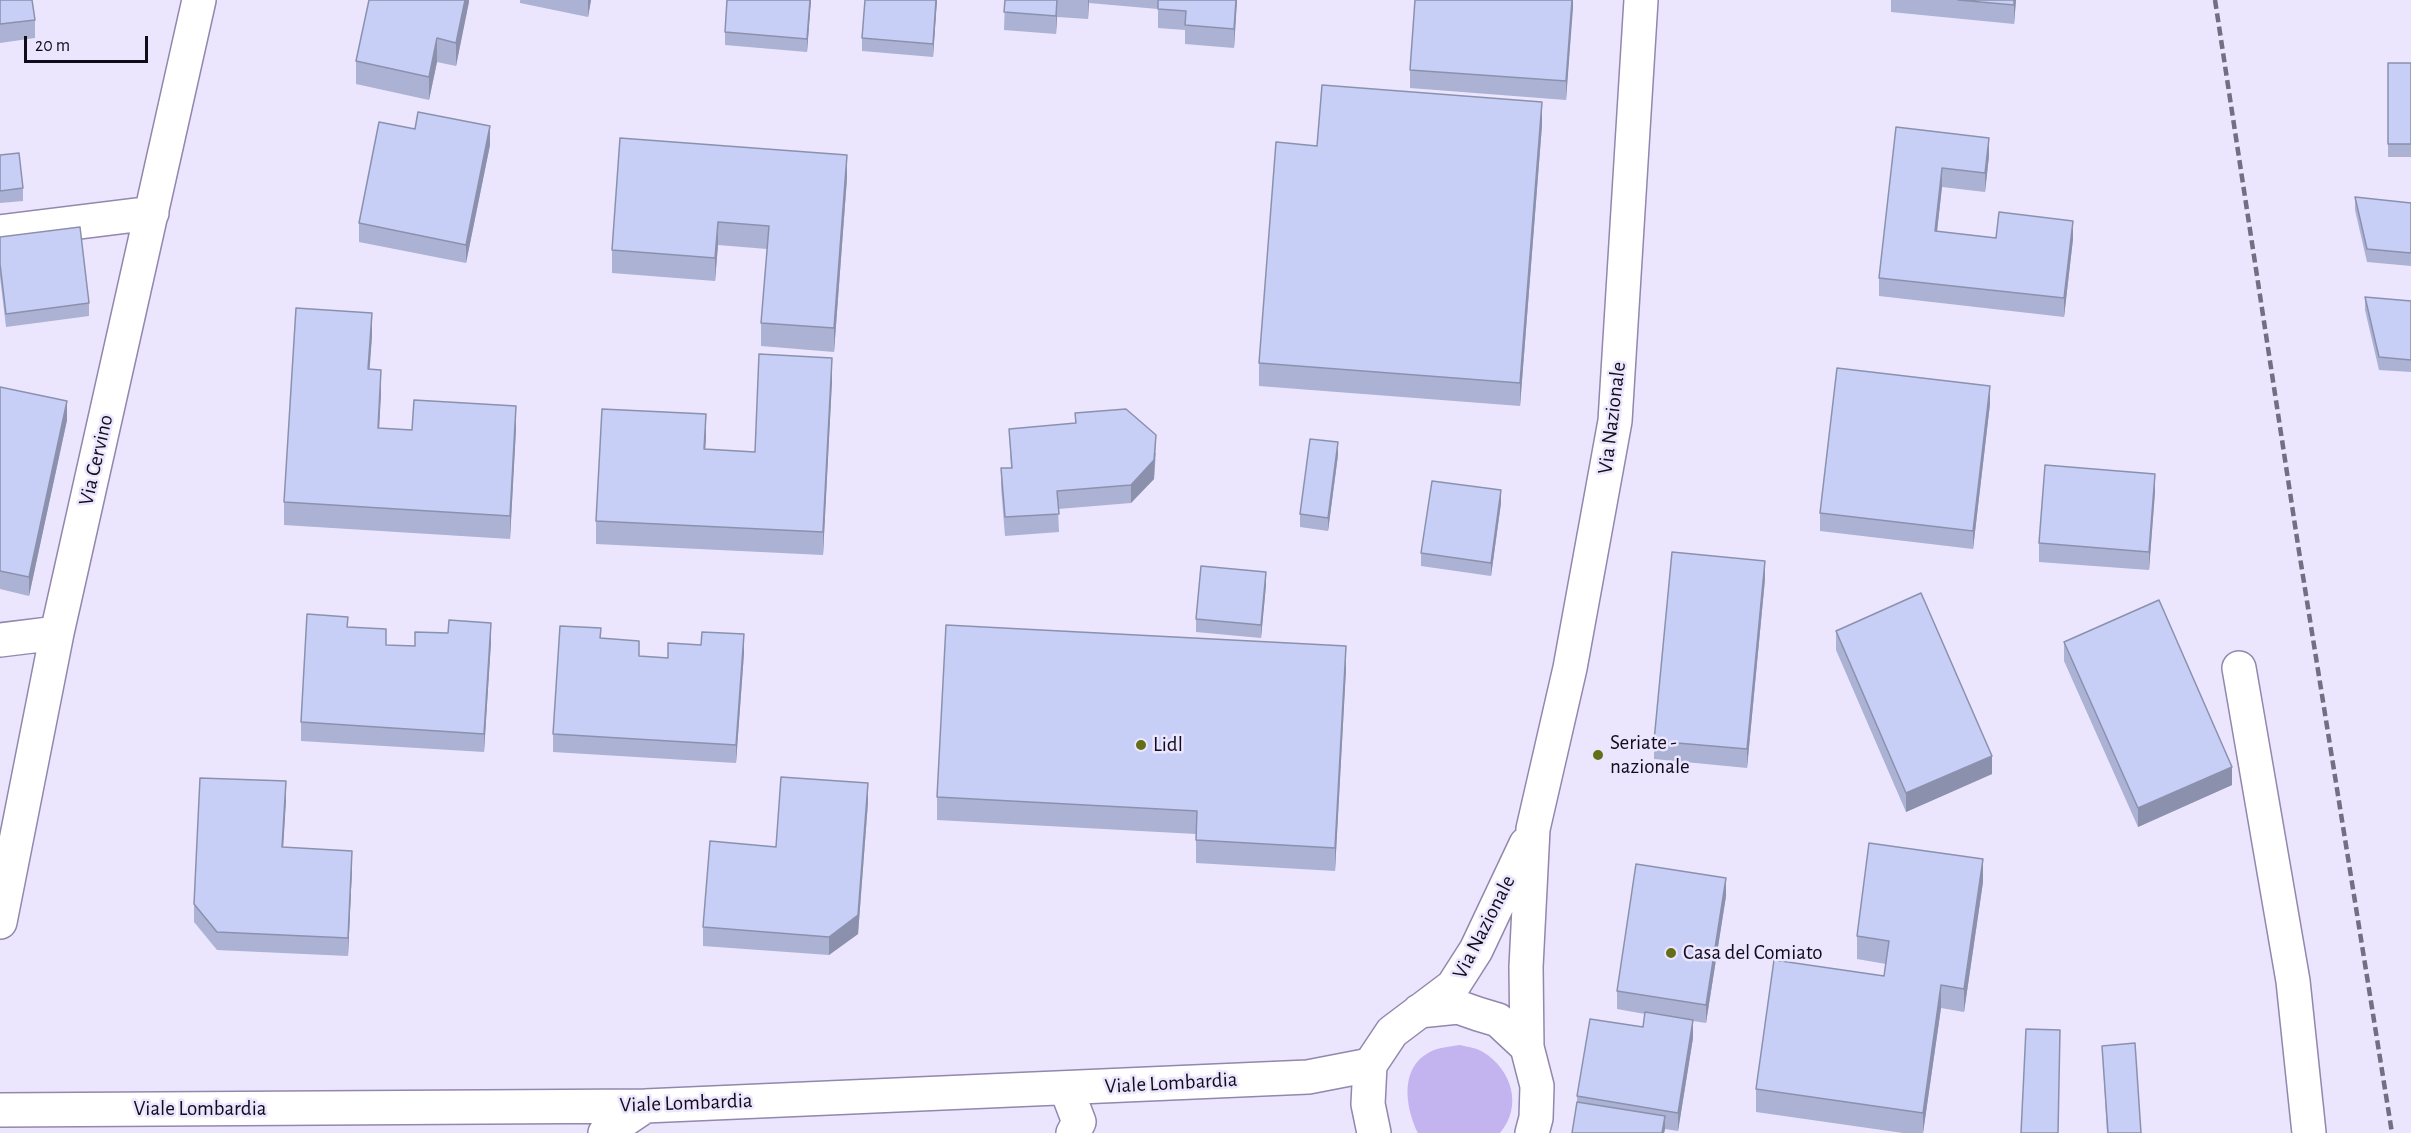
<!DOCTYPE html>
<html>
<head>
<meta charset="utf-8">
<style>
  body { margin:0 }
  #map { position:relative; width:2411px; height:1133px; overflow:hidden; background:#ebe5fe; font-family:"Alegreya Sans",sans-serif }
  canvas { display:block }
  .scale { position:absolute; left:24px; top:36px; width:124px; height:27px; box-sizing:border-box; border:3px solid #100c1a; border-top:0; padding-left:8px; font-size:18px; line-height:21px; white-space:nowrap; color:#100c1a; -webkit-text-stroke:4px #ebe5fe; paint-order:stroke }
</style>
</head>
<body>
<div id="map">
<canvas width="2411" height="1133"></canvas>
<div class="scale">20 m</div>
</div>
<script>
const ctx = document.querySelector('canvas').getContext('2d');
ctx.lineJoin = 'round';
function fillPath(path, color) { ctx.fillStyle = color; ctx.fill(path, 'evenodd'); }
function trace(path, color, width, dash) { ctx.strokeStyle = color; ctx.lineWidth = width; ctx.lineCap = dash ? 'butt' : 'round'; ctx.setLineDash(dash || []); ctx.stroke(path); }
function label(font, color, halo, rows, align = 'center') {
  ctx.font = font + ' "Alegreya Sans",sans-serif'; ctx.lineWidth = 5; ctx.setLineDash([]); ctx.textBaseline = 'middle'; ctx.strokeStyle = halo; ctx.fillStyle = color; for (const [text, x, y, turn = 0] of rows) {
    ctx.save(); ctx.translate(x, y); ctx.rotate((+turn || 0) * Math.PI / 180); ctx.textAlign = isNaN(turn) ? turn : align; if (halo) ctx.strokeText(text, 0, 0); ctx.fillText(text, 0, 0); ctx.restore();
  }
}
const green = new Path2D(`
  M1460,1045C1468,1047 1477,1048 1483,1052C1512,1070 1523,1106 1500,1133H1418C1404,1104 1399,1062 1437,1049C1444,1047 1453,1046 1460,1045Z`);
const street = new Path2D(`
  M0,232L152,213
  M0,640L57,633
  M2239,668L2293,981L2309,1133
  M0,922L57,633L199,0
  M1066,1088L1079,1122L1073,1133
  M0,1110L645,1106L1308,1077L1370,1065
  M605,1133L645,1106`);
const secondary = new Path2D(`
  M1419,1011L1458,1007L1478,1014L1498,1020L1527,1047L1537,1086L1536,1118L1532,1133
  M1527,1047L1526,967L1533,829L1570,668L1615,421L1641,0
  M1374,1133L1368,1104L1370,1065L1392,1032L1453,986L1476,950L1526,844`);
const rail = new Path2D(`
  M2215,0L2298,545L2392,1133`);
const wall = new Path2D(`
  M0,0L35,20V38L0,43Z
  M469,0L456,66L437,62L429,100L356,84V61Z
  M520,0H591L588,17L520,3Z
  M811,0L807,52L725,45V32Z
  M865,0H937L933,57L862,51V38Z
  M1005,0H1237L1234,48L1185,44V30L1158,28V9L1089,3L1088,19L1057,17L1056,34L1004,30Z
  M1573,0L1566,100L1410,88V70Z
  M1891,0H2016L2014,24L1891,12Z
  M2388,63H2411V157H2388Z
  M1542,125L1520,406L1259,386V363L1317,146Z
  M1896,127L1989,156L1985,192L1942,187L1937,231L1996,238L2073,239L2064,317L1879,296V278Z
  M415,129L490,145L466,263L359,242V223Z
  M0,155L23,188V201L0,203Z
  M847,178L834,352L761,346V323L767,249L718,245L715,281L612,273V250Z
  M2355,197L2411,203V266L2367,262L2355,210Z
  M0,237L89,303V316L6,327L0,277Z
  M2365,297L2411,301V372L2379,370L2365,310Z
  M372,336L369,369L381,393L379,428L412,430L516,429L510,539L284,525V502Z
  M832,381L823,555L596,544V521L706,437L705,449L755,452Z
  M0,387L67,420L29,596L0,589Z
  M1990,404L1973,549L1820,531V513Z
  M1075,413L1156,453L1154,479L1131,503L1058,509L1059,532L1005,536L1001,487V468H1011L1009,429L1075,423Z
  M1338,455L1328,531L1300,527V514Z
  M2155,492L2149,570L2039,562V543Z
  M1501,503L1491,576L1421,566V553Z
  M1765,579L1747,768L1654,759V741Z
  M1266,585L1261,638L1196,632V619Z
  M348,627L386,645L415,646L491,642L484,752L301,741V722Z
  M1836,631L1992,774L1906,812L1836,650Z
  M601,639L639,656L668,658L744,653L736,763L553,752V734Z
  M2064,642L2232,785L2138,827L2064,661Z
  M1346,669L1335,871L1196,863V834L937,820V797Z
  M286,800L283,848L352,869L348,956L217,950L194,922V904Z
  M868,802L858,934L829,955L703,946V927L776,847Z
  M1983,882L1964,1012L1941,1008L1923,1133H1903L1756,1112V1089L1884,976L1886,964L1857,959V936Z
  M1726,896L1706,1023L1693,1021V1038L1678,1131L1665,1129L1664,1133L1577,1102V1096L1643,1027L1645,1014L1617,1009V991Z
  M2102,1046L2141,1133H2107Z`);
const shadedWall = new Path2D(`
  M465,0H469V2L456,66V43Z
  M588,0H591L588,17Z
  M810,0H811L807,52V39Z
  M936,0H937L933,57V44Z
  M1057,0V17L1056,34V16Z
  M1088,0H1089L1088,19Z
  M1236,0H1237L1234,48V29Z
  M1572,0H1573V8L1566,100V81Z
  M2014,0H2016L2014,24Z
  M437,38V62L429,100V77Z
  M1542,102V125L1520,406V383Z
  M490,126V145L466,263V245Z
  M1989,138V156L1985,192V173Z
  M847,155V178L834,352V328Z
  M1942,168V187L1935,249V231Z
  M2073,221V239L2064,317V298Z
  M718,222V245L715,281V258Z
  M372,313V336L368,392V369Z
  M832,358V381L823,555V532Z
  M381,370V393L378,451V428Z
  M1990,386V404L1973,549V531Z
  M67,401V420L29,596V577Z
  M516,406V429L510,539V516Z
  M706,414V437L704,472V449Z
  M1156,435L1154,479L1131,503V485Z
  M1338,442V455L1328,531V518Z
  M2155,474V492L2149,570V552Z
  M1501,490V503L1491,576V563Z
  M1765,561V579L1747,768V749Z
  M1266,572V585L1261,638V625Z
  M491,623V642L484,752V734Z
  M744,634V653L736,763V745Z
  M1346,646V669L1335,871V848Z
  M1992,756V774L1906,812V793Z
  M2232,767V785L2138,827V808Z
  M286,781V800L282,866V847Z
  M868,783V802L858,934L829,955V937Z
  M352,851V869L348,956V938Z
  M1983,859V882L1964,1012V989Z
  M1726,878V896L1706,1023V1005Z
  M1941,985V1008L1923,1133V1113Z
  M1693,1020V1038L1678,1131V1113Z
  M1665,1116V1129L1664,1133H1662Z`);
const building = new Path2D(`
  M0,0H32L35,20L0,24Z
  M369,0H465L456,43L437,38L429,77L356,61Z
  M727,0H810L807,39L725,32Z
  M865,0H936L933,44L862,38Z
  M1005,0H1057L1056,16L1004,12Z
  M1158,0H1236L1234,29L1185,25L1186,11L1158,9Z
  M1415,0H1572L1566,81L1410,70Z
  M1958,0H2014V5Z
  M2388,63H2411V144H2388Z
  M1322,85L1542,102L1520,383L1259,363L1276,142L1317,146Z
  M418,112L490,126L466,245L359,223L379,122L415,129Z
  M1896,127L1989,138L1985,173L1942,168L1935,231L1996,238L1999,212L2073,221L2064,298L1879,278Z
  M620,138L847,155L834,328L761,323L769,226L718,222L715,258L612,250Z
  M19,153L23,188L0,191V155Z
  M2355,197L2411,203V253L2367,249Z
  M80,227L89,303L6,314L0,264V237Z
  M2365,297L2411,301V360L2379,357Z
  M296,308L372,313L368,369L381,370L378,428L412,430L414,400L516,406L510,516L284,502Z
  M759,354L832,358L823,532L596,521L602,409L706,414L704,449L755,452Z
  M1837,368L1990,386L1973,531L1820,513Z
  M0,387L67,401L29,577L0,571Z
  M1126,409L1156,435L1154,460L1131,485L1057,491L1059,514L1005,517L1001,468H1012L1009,429L1076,423L1075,413Z
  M1310,439L1338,442L1328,518L1300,514Z
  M2045,465L2155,474L2149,552L2039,543Z
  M1432,481L1501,490L1491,563L1421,553Z
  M1672,552L1765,561L1747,749L1654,741Z
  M1201,566L1266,572L1261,625L1196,619Z
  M1921,593L1992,756L1906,793L1836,631Z
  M2159,600L2232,767L2138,808L2064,642Z
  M307,614L348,617L347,627L386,629V645L415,646V632L448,633L449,620L491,623L484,734L301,722Z
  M946,625L1346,646L1335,848L1196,840L1197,811L937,797Z
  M560,626L601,628L600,638L639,641V656L668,658V643L701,645L702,632L744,634L736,745L553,734Z
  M781,777L868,783L858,915L829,937L703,927L710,841L776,847Z
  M200,778L286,781L282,847L352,851L348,938L217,932L194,904Z
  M1869,843L1983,859L1964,989L1941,985L1923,1113L1756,1089L1774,960L1884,976L1889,941L1857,936Z
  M1636,864L1726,878L1706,1005L1617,991Z
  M1645,1012L1693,1020L1678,1113L1577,1096L1590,1019L1643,1027Z
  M2026,1029L2060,1030L2058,1133H2021Z
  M2135,1043L2141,1133H2108L2102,1046Z
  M1577,1102L1665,1116L1662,1133H1572Z`);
const markers = [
  [1141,745,6,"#636e17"],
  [1598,755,6,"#636e17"],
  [1671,953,6,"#636e17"]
];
const streetNames = [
  ["Via Nazionale",1612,418,-83],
  ["Via Cervino",96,460,-77],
  ["Via Nazionale",1484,927,-63],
  ["Viale Lombardia",1171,1083,-3],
  ["Viale Lombardia",686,1103,-2],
  ["Viale Lombardia",200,1109]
];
const poiNames = [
  ["Seriate -",1610,743],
  ["nazionale",1610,767],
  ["Lidl",1153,745],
  ["Casa del Comiato",1683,953]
];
fillPath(green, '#c3b3ee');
trace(street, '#9287ad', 36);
trace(secondary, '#9287ad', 36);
trace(street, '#fff', 33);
trace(secondary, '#fff', 33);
trace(rail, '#736e81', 4.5, [9, 4.5]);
fillPath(wall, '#abb2d4');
fillPath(shadedWall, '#8b91ad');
fillPath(building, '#c7cff7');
trace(building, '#8b91ad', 1.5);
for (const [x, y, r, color] of markers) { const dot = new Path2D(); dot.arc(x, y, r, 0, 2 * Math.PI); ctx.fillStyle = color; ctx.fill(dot); trace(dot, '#ebe5fe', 2); }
label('21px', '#100c1a', '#ebe5fe', streetNames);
label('21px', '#100c1a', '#ebe5fe', poiNames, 'left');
</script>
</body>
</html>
